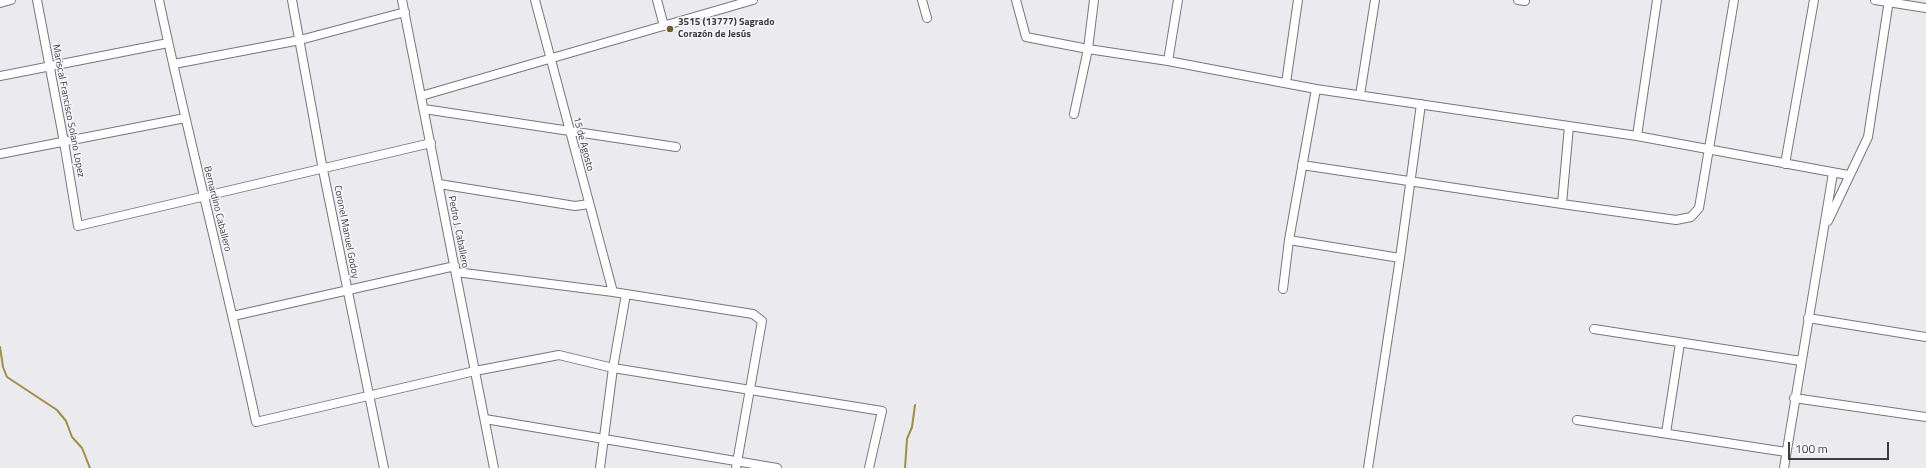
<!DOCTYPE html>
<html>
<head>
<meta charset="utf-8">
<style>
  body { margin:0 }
  #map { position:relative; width:1926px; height:468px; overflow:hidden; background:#eaeaef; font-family:"Titillium Web",sans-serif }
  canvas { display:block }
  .scale { position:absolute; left:1788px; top:442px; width:101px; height:18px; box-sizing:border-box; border:2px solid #3c3c3e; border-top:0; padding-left:5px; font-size:12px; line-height:14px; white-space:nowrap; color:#3c3c3e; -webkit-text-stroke:3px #f8f8fc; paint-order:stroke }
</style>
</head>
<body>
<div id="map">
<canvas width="1926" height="468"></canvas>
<div class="scale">100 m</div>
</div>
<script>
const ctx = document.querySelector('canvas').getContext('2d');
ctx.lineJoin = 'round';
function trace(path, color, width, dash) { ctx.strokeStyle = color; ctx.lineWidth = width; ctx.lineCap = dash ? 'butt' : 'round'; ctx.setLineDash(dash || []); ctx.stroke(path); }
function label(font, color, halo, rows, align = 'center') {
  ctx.font = font + ' "Titillium Web",sans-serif'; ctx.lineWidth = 3; ctx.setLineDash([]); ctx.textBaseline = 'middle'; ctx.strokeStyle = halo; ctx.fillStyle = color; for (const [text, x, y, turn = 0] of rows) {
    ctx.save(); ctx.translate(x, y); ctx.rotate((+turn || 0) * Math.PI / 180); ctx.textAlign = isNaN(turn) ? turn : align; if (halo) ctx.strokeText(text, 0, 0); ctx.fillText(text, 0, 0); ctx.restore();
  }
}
const stream = new Path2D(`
  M0,347L3,367L7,377L57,410L66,421L72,437L82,448L90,468
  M905,468L907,439L912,427L915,405`);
const minor = new Path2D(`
  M37,0L64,142L78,226L431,143
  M159,0C189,141 226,281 256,422L475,371L559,355L613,368L882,411L869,468
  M292,0L323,170L384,468
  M402,0L494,468
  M535,0L613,292
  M657,0L664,26
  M922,0L927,18
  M1016,0L1026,37L1088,49L1168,61L1316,89L1637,136L1848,175
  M1518,0L1525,1
  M1875,0L1926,8
  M0,3L11,0
  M1168,61L1178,0
  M174,64L300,40L405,12
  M0,76L168,43
  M1286,83L1298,0
  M1360,95L1375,0
  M421,96L753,0
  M424,109L676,147
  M1074,114L1088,49L1094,0
  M1569,126L1562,204L1676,220L1691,217L1699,208L1734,0
  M1637,136L1657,0
  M0,154L185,118
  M1785,164L1814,0
  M1302,165L1562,204
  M439,184L575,206L589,204
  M1828,221L1868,137L1889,0
  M1289,240L1400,258
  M456,272L613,292L753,314L762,321L736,468
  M1283,289L1289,240L1316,89
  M233,316L455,266
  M1808,318L1926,337
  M1594,329L1801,361
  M1794,398L1926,417
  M485,419L777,468
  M1577,420L1786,452
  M1666,433L1680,343
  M600,468L613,368L626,294
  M1368,468L1400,258L1421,104
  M1784,468L1833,173`);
const markers = [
  [670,29,4,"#6b5f2c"]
];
const poiNames = [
  ["3515 (13777) Sagrado",678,23],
  ["Corazón de Jesús",678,35]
];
const streetNames = [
  ["Mariscal Francisco Solano Lopez",68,111,79],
  ["15 de Agosto",583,144,75],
  ["Bernardino Caballero",217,209,76],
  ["Coronel Manuel Godoy",346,232,79],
  ["Pedro J. Caballero",458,232,79]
];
trace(stream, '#a28f40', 2);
trace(minor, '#77777b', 10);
trace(minor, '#fff', 8);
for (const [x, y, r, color] of markers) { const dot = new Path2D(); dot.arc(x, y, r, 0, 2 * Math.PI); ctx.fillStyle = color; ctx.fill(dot); trace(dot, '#f8f8fc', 1.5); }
label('bold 10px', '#3c3c3e', '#f8f8fc', poiNames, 'left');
label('10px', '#3c3c3e', '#f8f8fc', streetNames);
</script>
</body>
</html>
